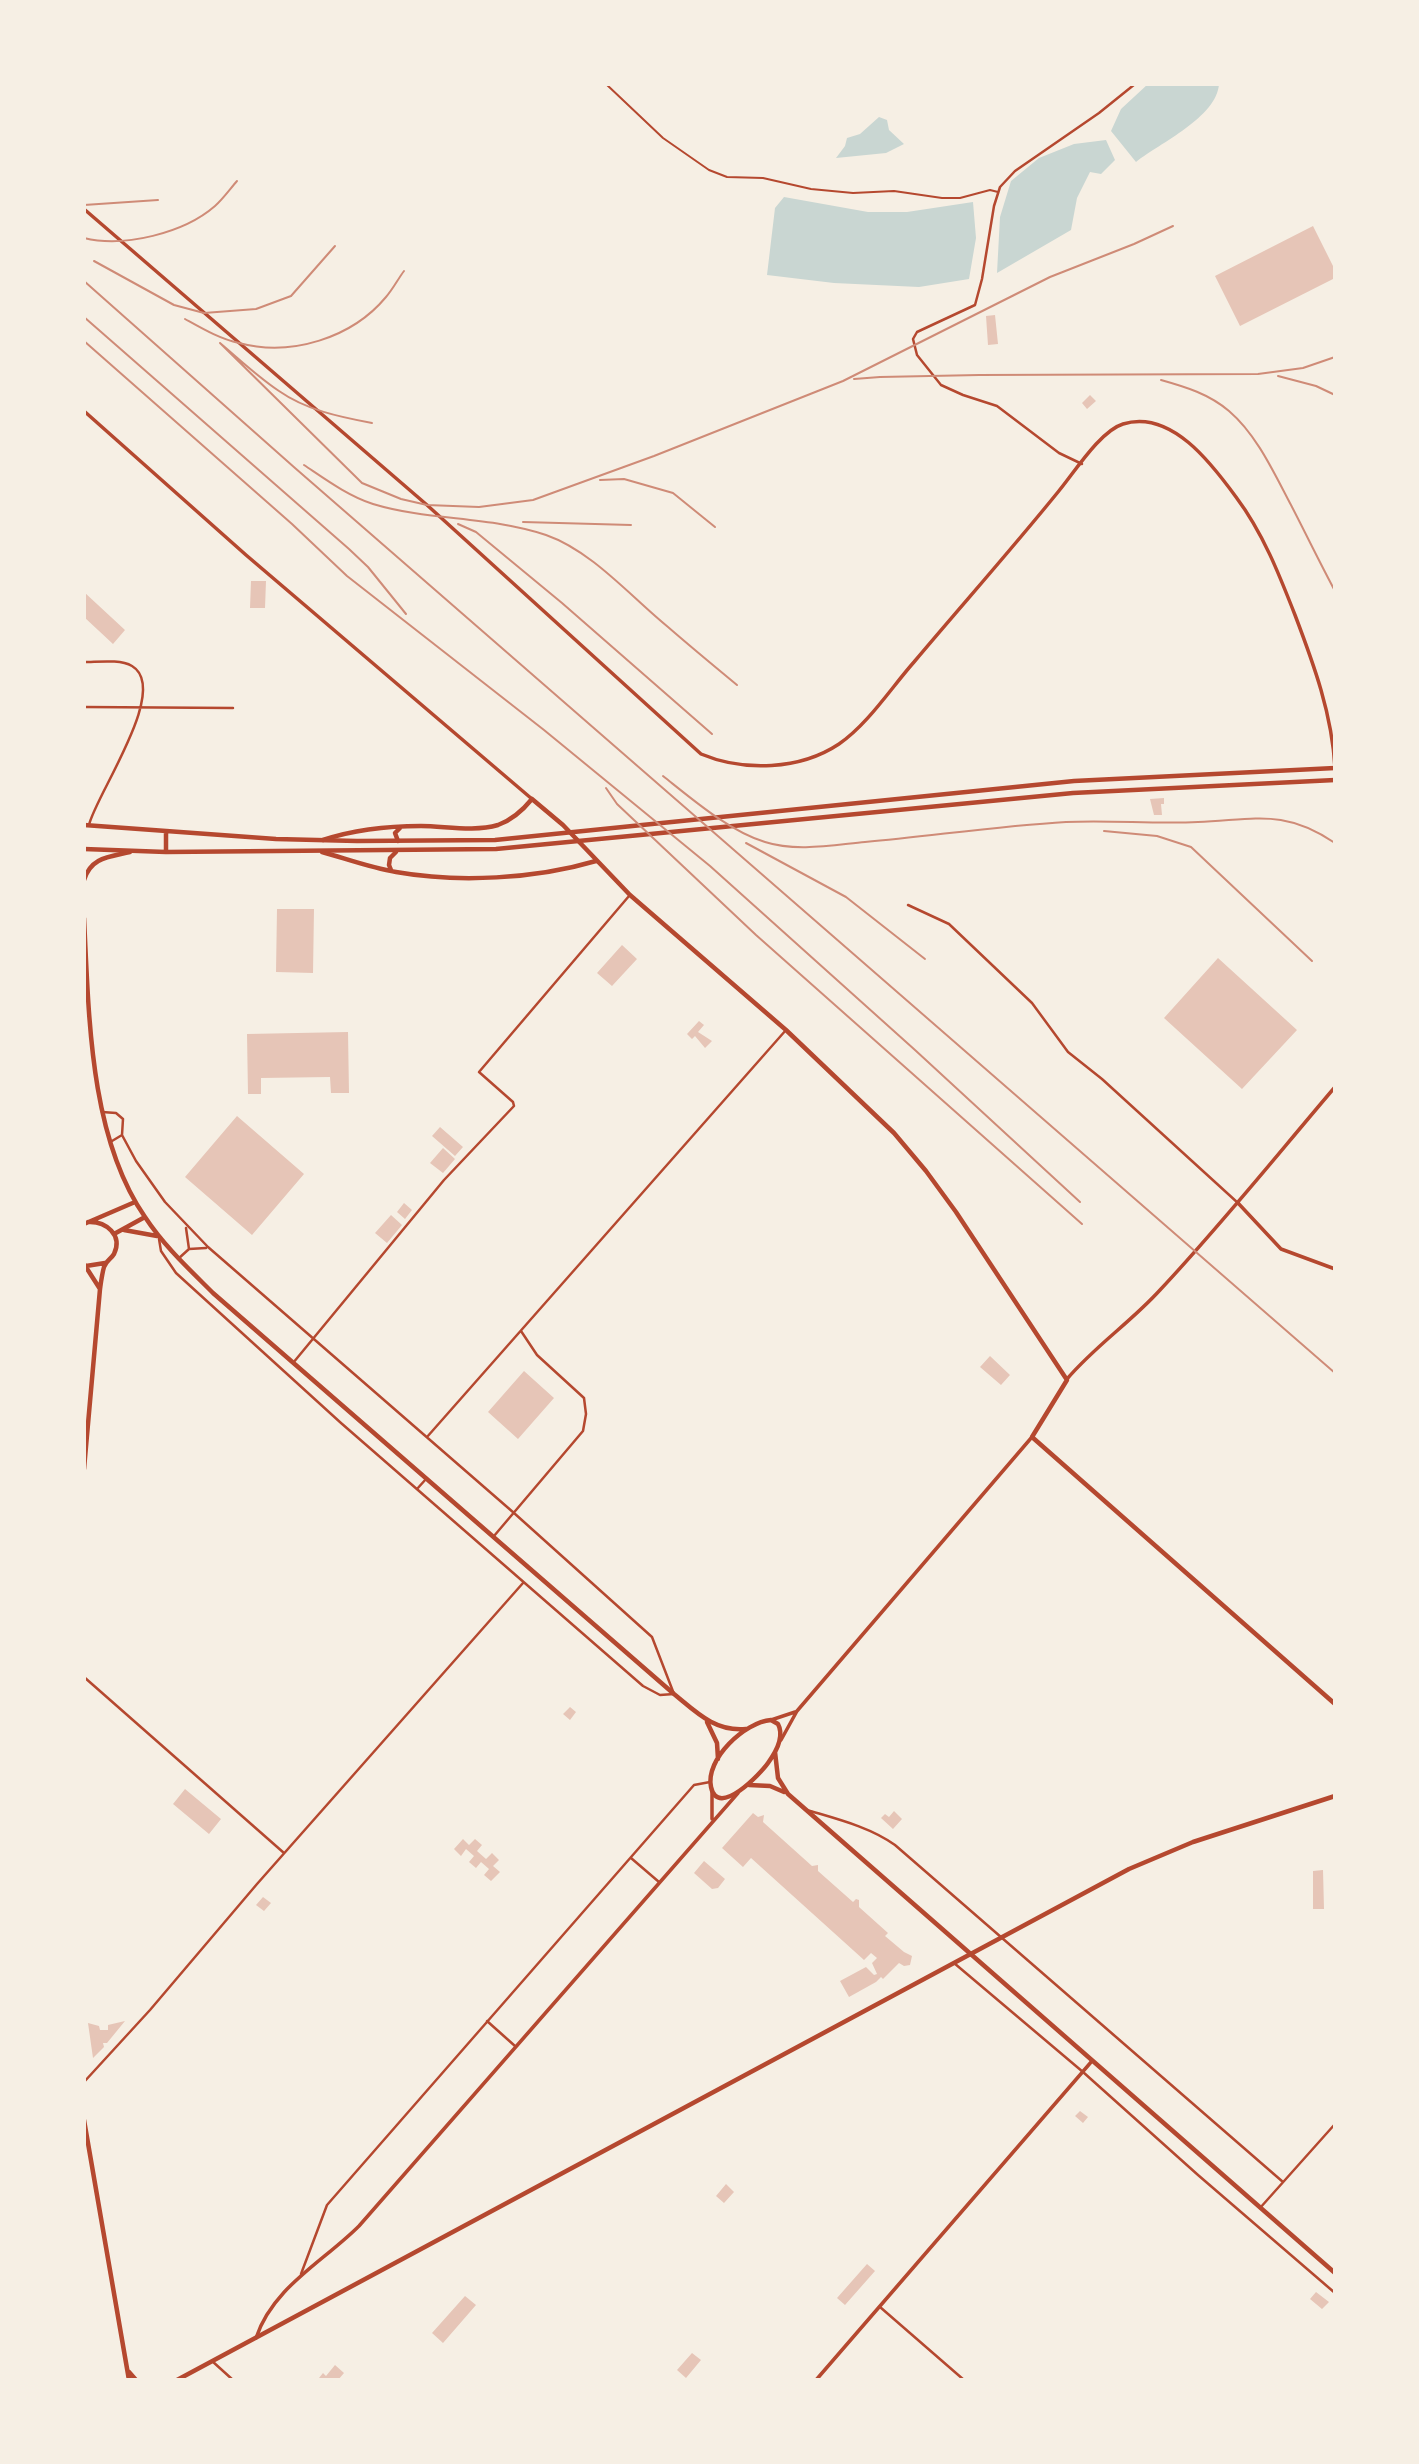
<!DOCTYPE html>
<html>
<head>
<meta charset="utf-8">
<style>
  body { margin:0 }
  #map { position:relative; width:1419px; height:2464px; overflow:hidden; background:#f6efe4; font-family:"Sofia Sans Condensed",sans-serif }
  canvas { display:block }
  .frame { position:absolute; inset:0; border:86px solid #f6efe4; pointer-events:none }
</style>
</head>
<body>
<div id="map">
<canvas width="1419" height="2464"></canvas>
<div class="frame"></div>
</div>
<script>
const ctx = document.querySelector('canvas').getContext('2d');
ctx.lineJoin = 'round';
function fillPath(path, color) { ctx.fillStyle = color; ctx.fill(path, 'evenodd'); }
function trace(path, color, width, dash) { ctx.strokeStyle = color; ctx.lineWidth = width; ctx.lineCap = dash ? 'butt' : 'round'; ctx.setLineDash(dash || []); ctx.stroke(path); }
const water = new Path2D(`
  M1148,84H1219C1217,117 1160,143 1136,162L1111,131L1121,109Z
  M879,117L887,120L889,130L904,144L886,153L836,158L845,146L847,138L860,134Z
  M1106,140L1115,160L1101,174L1090,172L1077,198L1071,230L997,273L1000,217L1011,181L1039,158L1074,144Z
  M784,197L868,212H907L973,202L976,238L969,279L919,287L834,283L767,275L775,208Z`);
const building = new Path2D(`
  M1313,226L1335,270V278L1240,326L1215,276Z
  M995,315L998,344L988,345L986,316Z
  M1090,395L1096,401L1087,409L1082,403Z
  M251,581H266L265,608H250Z
  M84,592L125,630L113,644L84,617Z
  M1164,798V804H1161L1162,815H1154L1150,799Z
  M277,909H314L313,973L276,972Z
  M622,945L637,959L612,986L597,973Z
  M1218,958L1297,1030L1242,1089L1164,1018Z
  M699,1021L704,1025L698,1032L712,1041L705,1048L695,1036L692,1039L687,1034Z
  M348,1032L349,1093H331L330,1077L261,1078V1094H248L247,1034Z
  M237,1116L304,1174L252,1235L185,1177Z
  M440,1127L463,1147L455,1156L432,1136Z
  M443,1148L455,1159L443,1173L430,1163Z
  M404,1203L412,1210L405,1219L397,1212Z
  M391,1215L402,1225L387,1243L375,1233Z
  M990,1356L1010,1375L1001,1385L980,1367Z
  M524,1371L554,1398L518,1439L488,1412Z
  M570,1707L576,1712L570,1720L563,1714Z
  M185,1789L221,1819L209,1834L173,1804Z
  M894,1811L902,1819L893,1829L881,1818L885,1814L889,1817Z
  M753,1813L758,1817L764,1815L763,1822L812,1866L818,1865V1871L853,1902L856,1899L859,1900V1907L888,1933L885,1936L904,1952L912,1956L910,1965L904,1966L899,1963L883,1979L881,1977L876,1982L849,1997L840,1981L866,1967L874,1975L877,1974L872,1963L877,1958L871,1953L864,1960L751,1858L743,1867L722,1848Z
  M463,1839L469,1845L475,1839L482,1845L477,1851L486,1859L492,1853L499,1860L493,1866L500,1872L491,1881L484,1875L489,1869L481,1862L476,1868L469,1862L474,1856L466,1849L461,1856L454,1849Z
  M704,1861L725,1879L718,1888L712,1889L694,1873Z
  M1323,1870L1324,1909H1313V1871Z
  M263,1897L271,1903L264,1911L256,1905Z
  M125,2021L107,2043H103L104,2047L93,2058L88,2023L99,2026L100,2030H108V2025Z
  M1080,2111L1088,2117L1083,2123L1075,2116Z
  M726,2184L734,2192L724,2203L716,2196Z
  M867,2264L875,2271L845,2305L837,2298Z
  M1316,2292L1329,2302L1322,2309L1310,2299Z
  M465,2296L476,2305L443,2343L432,2333Z
  M692,2353L701,2360L686,2378L677,2370Z
  M335,2365L344,2373L338,2380L319,2378L323,2373L326,2376Z`);
const service = new Path2D(`
  M606,84L663,138L709,170L727,177L763,178L811,189L853,193L894,191L942,198H960L990,190L998,192`);
const minor = new Path2D(`
  M1082,464L1059,453L997,406L963,395L941,385L917,355L913,339L917,332L975,305L982,279L994,206L1000,187L1015,171L1099,113L1135,84
  M84,662C98,662 120,659 132,666C171,689 95,796 89,825
  M84,707L233,708
  M908,905L949,924L1032,1003L1068,1052L1102,1079L1238,1203
  M102,1112L116,1113L123,1119L122,1135L112,1141
  M122,1135L136,1161L165,1202L208,1247L514,1513L652,1637L674,1694L660,1695L643,1686L341,1423L176,1273L161,1251L159,1239
  M186,1228L189,1249
  M178,1259L189,1249L206,1248
  M293,1363L444,1180L514,1106L513,1102L479,1072L629,896
  M427,1437L786,1030
  M417,1489L426,1479
  M494,1536L583,1431L586,1414L584,1398L537,1355L521,1331
  M84,1677L284,1853
  M807,1810C837,1819 870,1827 895,1845L1283,2182
  M631,1858L659,1882
  M954,1963L1083,2072L1198,2175L1335,2293
  M487,2021L515,2046
  M84,2082L150,2010L257,1884L523,1583
  M1260,2208L1335,2124
  M301,2274L327,2205L694,1785L710,1782
  M880,2307L964,2380
  M212,2361L233,2380`);
const tertiary = new Path2D(`
  M84,209L427,505L701,754C744,772 800,770 839,744C868,724 891,688 914,662C962,605 1011,550 1058,492C1074,473 1100,431 1123,424C1171,409 1212,464 1236,497C1263,533 1279,574 1295,615C1314,665 1332,714 1335,768
  M84,411L246,555L532,799
  M1238,1203L1281,1249L1335,1269
  M1067,1379C1095,1346 1131,1322 1160,1290C1221,1225 1277,1155 1335,1087
  M771,1720L795,1712
  M781,1740L797,1711L1032,1437
  M712,1792V1819
  M256,2338C273,2287 323,2262 359,2226L738,1793
  M816,2380L1092,2061`);
const secondary = new Path2D(`
  M323,840C353,830 389,826 421,826C445,826 474,832 498,825C512,820 523,810 532,799L563,825L630,895L786,1030L894,1133L926,1171L956,1212L1067,1380L1032,1437L1335,1704
  M398,841L395,833L400,828
  M322,852C347,859 371,868 396,872C458,883 535,879 596,861
  M391,870L389,865L390,858L396,852
  M84,880C91,857 109,857 130,852
  M84,918C89,1014 89,1136 145,1217C164,1246 189,1269 213,1293L674,1694C696,1712 715,1732 746,1729
  M84,1224L135,1202
  M124,1230L157,1236
  M114,1234L145,1217
  M84,1264L100,1289
  M86,1266L105,1263
  M84,1469L100,1289C101,1282 102,1274 104,1267C106,1261 111,1259 114,1254C123,1235 106,1221 88,1222
  M771,1720L778,1724C785,1737 776,1752 768,1763C761,1773 718,1819 711,1787C705,1759 745,1722 771,1720Z
  M707,1722L717,1743L718,1759
  M775,1752L778,1778L788,1794L1335,2273
  M749,1785L770,1786L784,1792
  M84,2120L129,2380
  M129,2372L136,2380`);
const primary = new Path2D(`
  M84,825L276,839L357,841L495,840L1074,781L1335,768
  M84,849L166,852L496,849L1073,793L1335,780
  M166,852V831
  M177,2380L1129,1869L1193,1842L1335,1796`);
const rail = new Path2D(`
  M84,205L158,200
  M84,238C124,248 184,233 215,206C223,199 230,189 237,181
  M94,261L174,305L204,313L256,309L291,296L335,246
  M84,281L295,468L1335,1373
  M84,317L349,549L368,567L406,614
  M185,319C203,329 220,339 239,343C291,357 352,338 386,297C393,289 398,279 404,271
  M84,341L292,524L347,576L544,730L710,866L915,1050L1080,1202
  M1278,376L1316,386L1335,395
  M854,379L880,377L979,375L1258,374L1303,368L1335,357
  M1161,380C1186,387 1209,394 1229,411C1257,435 1274,473 1291,505C1306,534 1320,563 1335,591
  M372,423C340,417 306,410 279,391C258,377 239,359 220,343L362,483L401,499L427,505L479,507L533,500L654,456L843,381L1050,277L1134,244L1173,226
  M304,465C325,479 348,496 373,504C429,521 490,516 546,535C592,551 631,597 668,627C691,647 714,666 737,685
  M600,480L624,479L673,493L715,527
  M523,522L631,525
  M458,524L476,532L562,603L712,734
  M663,776C692,799 729,831 765,842C796,852 833,845 865,842C932,836 998,826 1066,822C1110,820 1154,824 1198,822C1254,820 1284,808 1335,843
  M606,788L617,804L756,935L1082,1224
  M1104,831L1157,836L1191,847L1312,961
  M746,843L846,897L925,959`);
fillPath(water, '#c9d6d2');
fillPath(building, '#e6c5b7');
trace(service, '#b5482f', 2);
trace(minor, '#b5482f', 2.5);
trace(tertiary, '#b5482f', 3.5);
trace(secondary, '#b5482f', 4.5);
trace(primary, '#b5482f', 4.5);
trace(rail, '#cf8b77', 2);
</script>
</body>
</html>
